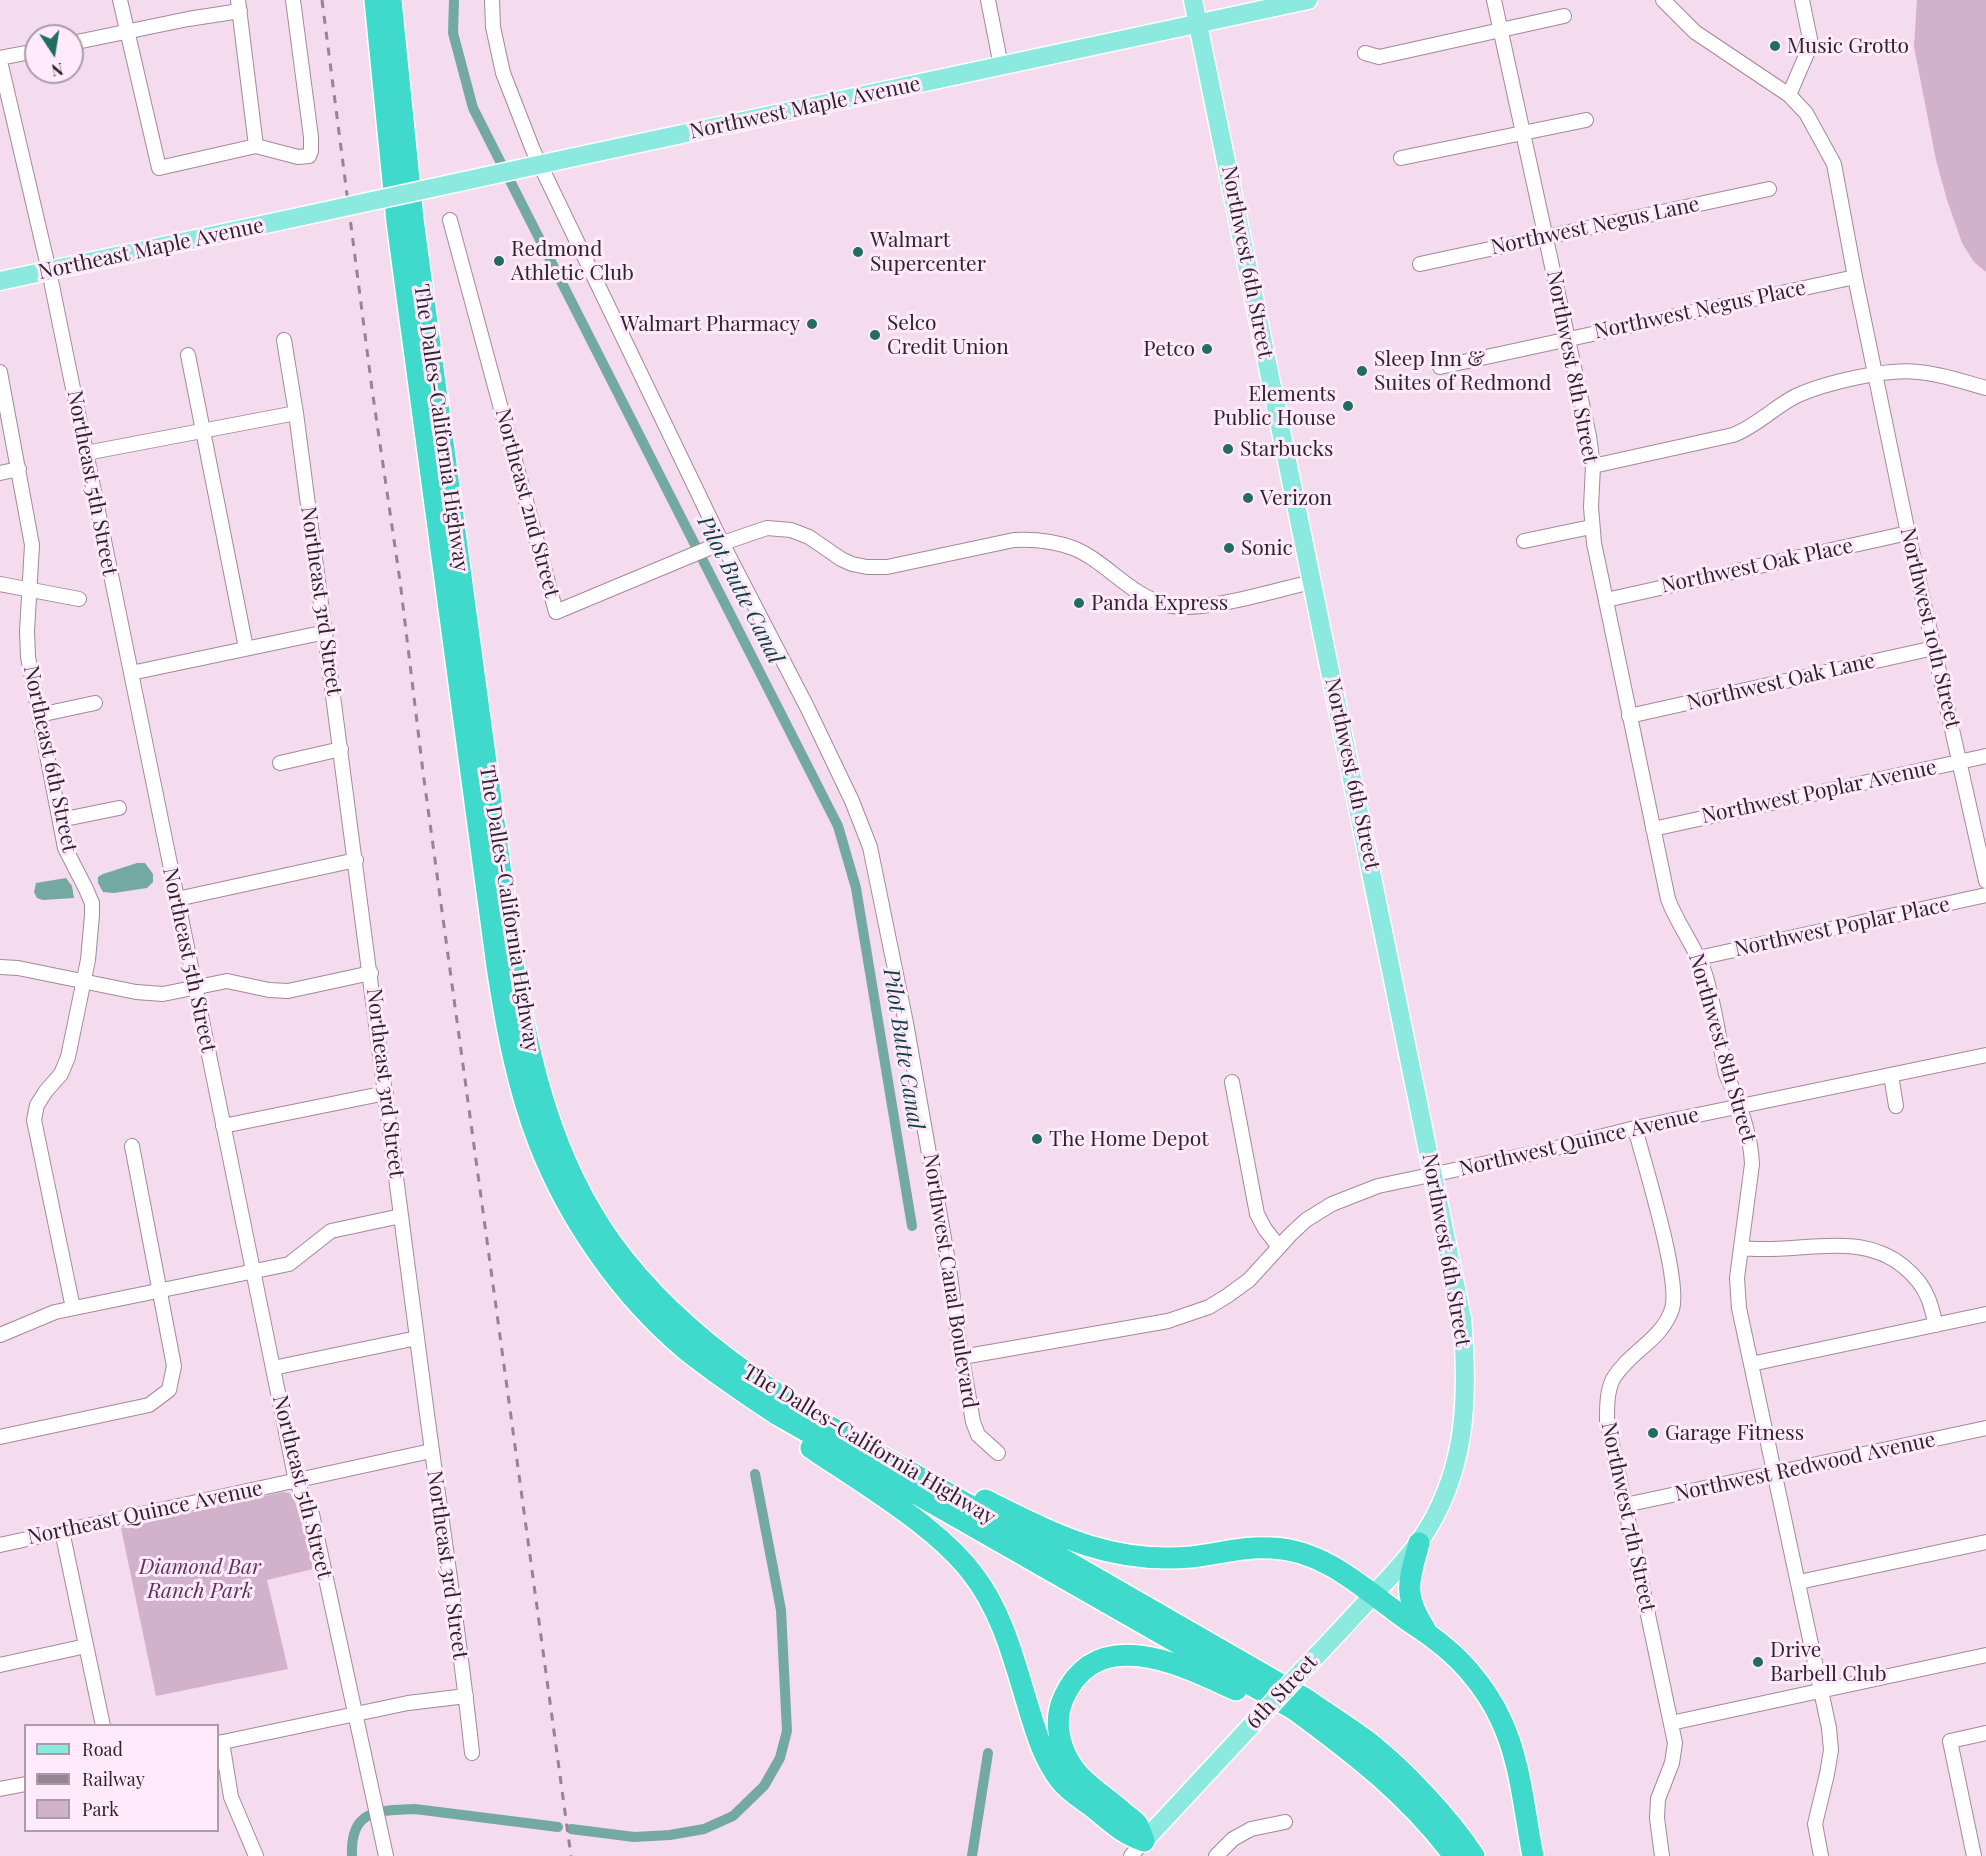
<!DOCTYPE html>
<html>
<head>
<meta charset="utf-8">
<style>
  body { margin:0 }
  #map { position:relative; width:1986px; height:1856px; overflow:hidden; background:#f4dbee; font-family:"Playfair Display",serif }
  canvas { display:block }
  .legend { position:absolute; left:24px; top:1724px; width:195px; height:108px; box-sizing:border-box; background:#feeafa; border:2px solid #ab9ba8; margin:0; padding:8px 10px; list-style:none; font-size:18px; color:#2e252c }
  .legend li { display:flex; align-items:center; gap:12px; height:30px }
  .legend b { width:30px; border:2px solid #ab9ba8 }
  .north { position:absolute; left:24px; top:24px; width:60px; height:60px; box-sizing:border-box; background:#feeafa; border:2px solid #ab9ba8; border-radius:50%; rotate:168deg; font-size:16px; font-weight:700; line-height:24px; text-align:center; color:#2e252c }
  .north::after { content:''; display:block; margin:auto; width:21px; height:27px; background:#226c64; clip-path:polygon(50% 0,100% 100%,50% 72%,0 100%) }
</style>
</head>
<body>
<div id="map">
<canvas width="1986" height="1856"></canvas>
<ul class="legend">
<li><b style="height:8px;background:#8ce9e0"></b>Road</li>
<li><b style="height:8px;background:#968492"></b>Railway</li>
<li><b style="height:16px;background:#d2b1cb"></b>Park</li>
</ul>
<div class="north">N</div>
</div>
<script>
const ctx = document.querySelector('canvas').getContext('2d');
ctx.lineJoin = 'round';
function fillPath(path, color) { ctx.fillStyle = color; ctx.fill(path, 'evenodd'); }
function trace(path, color, width, dash) { ctx.strokeStyle = color; ctx.lineWidth = width; ctx.lineCap = dash ? 'butt' : 'round'; ctx.setLineDash(dash || []); ctx.stroke(path); }
function label(font, color, halo, rows, align = 'center') {
  ctx.font = font + ' "Playfair Display",serif'; ctx.lineWidth = 6; ctx.setLineDash([]); ctx.textBaseline = 'middle'; ctx.strokeStyle = halo; ctx.fillStyle = color; for (const [text, x, y, turn = 0] of rows) {
    ctx.save(); ctx.translate(x, y); ctx.rotate((+turn || 0) * Math.PI / 180); ctx.textAlign = isNaN(turn) ? turn : align; if (halo) ctx.strokeText(text, 0, 0); ctx.fillText(text, 0, 0); ctx.restore();
  }
}
const green = new Path2D(`
  M1917,0H1986V272L1974,262L1962,243L1947,200L1936,160L1914,47Z
  M283,1492L289,1493L293,1496L307,1540L313,1569L267,1580L288,1669L156,1696L121,1528Z`);
const water = new Path2D(`
  M137,863H145L153,874V882L147,888L114,893L103,892L98,883V877L103,874Z
  M66,878L72,886L74,898L43,900L37,898L34,892L36,883Z`);
const canal = new Path2D(`
  M454,0L453,33L473,108L838,826L856,888L912,1226
  M571,1829L634,1837L670,1835L704,1829L733,1816L764,1786L780,1758L787,1731L781,1610L755,1474
  M352,1856C350,1809 377,1811 415,1809L558,1827
  M972,1856L988,1753`);
const minor = new Path2D(`
  M120,0L159,168L256,146L298,157L309,156L311,151V137L293,0
  M238,0L256,146
  M492,0L493,27L503,73L533,150L722,543L807,707L852,801L870,847L906,1023L949,1267L957,1330L973,1422L978,1435L998,1453
  M988,0L1001,66
  M1494,0L1589,436L1593,466L1591,507L1594,543L1668,899C1678,926 1696,947 1705,974C1715,1006 1719,1041 1726,1074C1738,1100 1751,1136 1752,1164L1737,1278L1739,1308L1829,1728L1831,1750L1827,1774L1815,1824L1821,1856
  M1663,0L1695,32L1789,95L1806,113L1834,164L1855,277L1908,533L1986,881
  M72,43L188,19L240,11
  M1365,53L1379,57L1564,16
  M0,58L36,51
  M0,61L49,271L296,1481L312,1514L386,1856
  M1789,95L1811,44L1802,0
  M1401,158L1586,120
  M450,220L556,612L714,546L767,528L791,530L809,537L841,559L852,564L867,567H887L1014,540C1033,539 1054,541 1073,548C1106,561 1130,596 1167,605C1203,614 1275,590 1312,582
  M1420,264L1769,189
  M284,340L296,413C339,734 381,1055 422,1376C438,1502 459,1627 472,1753
  M188,355L246,648
  M1440,367L1855,277
  M0,372L32,545L27,631L28,657L65,848L86,889L92,903V915L88,960L68,1057L61,1074L46,1091L37,1105L34,1120L73,1308
  M86,453L296,413
  M1593,466L1733,435C1757,426 1774,407 1796,396C1824,383 1887,368 1918,372C1942,374 1964,382 1986,388
  M0,473L19,469
  M1524,541L1591,527
  M0,584L79,599
  M1606,600L1908,533
  M131,673L326,632
  M39,715L95,703
  M1629,716L1934,648
  M280,763L341,749
  M60,820L119,808
  M1653,829L1986,756
  M177,899L356,860
  M1698,958L1986,895
  M0,967L18,968L136,992L163,994L227,981L269,990L288,991L371,973
  M1891,1075L1896,1106
  M1232,1082L1257,1214L1265,1229L1279,1247
  M223,1126L386,1093
  M1635,1128C1644,1163 1681,1280 1672,1309C1662,1340 1629,1352 1613,1379C1607,1391 1607,1406 1607,1420L1675,1743L1672,1763L1658,1799L1657,1818L1662,1856
  M1742,1248C1795,1255 1857,1229 1903,1266C1914,1275 1923,1285 1928,1298C1932,1307 1933,1316 1936,1325
  M0,1335L55,1312L289,1264L331,1231L401,1216
  M962,1357L1168,1321L1209,1307L1227,1296L1249,1280L1290,1235L1306,1220L1332,1204L1378,1186L1540,1152L1635,1128L1986,1055
  M1751,1364L1986,1314
  M273,1368L417,1338
  M0,1437L149,1405L169,1390L174,1366L132,1146
  M1625,1505L1986,1428
  M62,1531L103,1726
  M0,1545L431,1451
  M1799,1582L1986,1542
  M0,1665L86,1646
  M1671,1723L1986,1655
  M222,1742L231,1797L256,1856
  M218,1743L408,1703L466,1696
  M0,1789L26,1784
  M1131,1856L1144,1841
  M1216,1856L1233,1839L1251,1829L1285,1822
  M1974,1856L1950,1741L1986,1733`);
const major = new Path2D(`
  M1193,0L1462,1318C1469,1398 1467,1474 1419,1542C1406,1561 1389,1578 1374,1594C1350,1620 1326,1646 1302,1671
  M570,158L1308,0
  M0,281L303,216
  M1144,1841L1261,1715`);
const highway = new Path2D(`
  M375,0L397,222L497,966C506,1026 517,1086 539,1143C569,1220 622,1296 685,1349C715,1373 746,1394 778,1415L1295,1710C1355,1754 1409,1796 1454,1856
  M391,0L413,219L513,964C529,1062 552,1159 610,1241C698,1364 837,1430 965,1503C1079,1568 1193,1634 1306,1699C1326,1713 1347,1726 1367,1741C1404,1770 1448,1817 1474,1856
  M811,1448C861,1482 935,1525 972,1573C1002,1611 1014,1660 1028,1706C1036,1732 1043,1758 1060,1780C1069,1792 1084,1800 1095,1809C1113,1824 1122,1833 1144,1841
  M985,1500C1056,1535 1109,1564 1191,1557C1218,1554 1245,1546 1272,1548C1328,1550 1370,1595 1413,1624C1433,1637 1453,1652 1469,1671C1481,1685 1493,1702 1501,1720C1521,1762 1524,1811 1533,1856
  M1419,1543C1409,1581 1402,1594 1425,1629
  M1144,1841C1142,1835 1140,1829 1137,1824C1133,1819 1127,1816 1123,1812C1106,1797 1081,1782 1070,1763C1058,1743 1054,1718 1064,1697C1098,1622 1184,1666 1236,1690`);
const rail = new Path2D(`
  M322,0L372,389L400,581L423,772L571,1856`);
const majorBridge = new Path2D(`
  M303,216L570,158
  M1261,1715L1302,1671`);
const markers = [
  [1775,46,6,"#226c64"],
  [858,252,6,"#226c64"],
  [499,261,6,"#226c64"],
  [812,324,6,"#226c64"],
  [875,335,6,"#226c64"],
  [1207,349,6,"#226c64"],
  [1362,371,6,"#226c64"],
  [1348,406,6,"#226c64"],
  [1228,449,6,"#226c64"],
  [1248,498,6,"#226c64"],
  [1229,548,6,"#226c64"],
  [1079,603,6,"#226c64"],
  [1037,1139,6,"#226c64"],
  [1653,1433,6,"#226c64"],
  [1758,1662,6,"#226c64"]
];
const poiNames = [
  ["Music Grotto",1787,46],
  ["Walmart",870,240],
  ["Supercenter",870,264],
  ["Redmond",511,249],
  ["Athletic Club",511,273],
  ["Selco",887,323],
  ["Credit Union",887,347],
  ["Walmart Pharmacy",800,324,"right"],
  ["Petco",1195,349,"right"],
  ["Sleep Inn &",1374,359],
  ["Suites of Redmond",1374,383],
  ["Elements",1336,394,"right"],
  ["Public House",1336,418,"right"],
  ["Starbucks",1240,449],
  ["Verizon",1260,498],
  ["Sonic",1241,548],
  ["Panda Express",1091,603],
  ["The Home Depot",1049,1139],
  ["Garage Fitness",1665,1433],
  ["Drive",1770,1650],
  ["Barbell Club",1770,1674]
];
const streetNames = [
  ["Northwest Maple Avenue",805,108,-12],
  ["Northwest Negus Lane",1595,226,-12],
  ["Northeast Maple Avenue",151,249,-12],
  ["Northwest 6th Street",1247,262,79],
  ["Northwest Negus Place",1700,310,-12],
  ["Northwest 8th Street",1572,367,79],
  ["The Dalles-California Highway",441,428,82],
  ["Northeast 5th Street",92,483,79],
  ["Northeast 2nd Street",527,503,75],
  ["Northwest Oak Place",1757,566,-12],
  ["Northeast 3rd Street",321,601,82],
  ["Northwest 10th Street",1930,628,77],
  ["Northwest Oak Lane",1781,682,-13],
  ["Northeast 6th Street",50,759,78],
  ["Northwest 6th Street",1352,774,78],
  ["Northwest Poplar Avenue",1819,792,-12],
  ["The Dalles-California Highway",509,909,81],
  ["Northwest Poplar Place",1842,927,-12],
  ["Northeast 5th Street",189,960,78],
  ["Northwest 8th Street",1722,1048,74],
  ["Northeast 3rd Street",385,1083,83],
  ["Northwest Quince Avenue",1579,1142,-13],
  ["Northwest 6th Street",1446,1250,80],
  ["Northwest Canal Boulevard",950,1281,81],
  ["The Dalles-California Highway",869,1445,31],
  ["Northwest Redwood Avenue",1805,1467,-12],
  ["Northeast 5th Street",302,1487,76],
  ["Northeast Quince Avenue",145,1513,-12],
  ["Northwest 7th Street",1628,1517,78],
  ["Northeast 3rd Street",447,1565,82],
  ["6th Street",1282,1692,-47]
];
const parkNames = [
  ["Diamond Bar",200,1567],
  ["Ranch Park",200,1591]
];
const waterNames = [
  ["Pilot Butte Canal",740,590,63],
  ["Pilot Butte Canal",903,1049,81]
];
fillPath(green, '#d2b1cb');
fillPath(water, '#74a9a2');
trace(canal, '#74a9a2', 10);
trace(minor, '#a18a9c', 16);
trace(major, '#fff', 21);
trace(highway, '#fff', 24);
trace(minor, '#fff', 14);
trace(major, '#8ce9e0', 18);
trace(highway, '#40dacc', 21);
trace(rail, '#968492', 3, [8, 8]);
trace(majorBridge, '#fff', 21, []);
trace(majorBridge, '#8ce9e0', 18);
for (const [x, y, r, color] of markers) { const dot = new Path2D(); dot.arc(x, y, r, 0, 2 * Math.PI); ctx.fillStyle = color; ctx.fill(dot); trace(dot, '#feeafa', 2); }
label('21px', '#2e252c', '#feeafa', poiNames, 'left');
label('21px', '#2e252c', '#feeafa', streetNames);
label('italic 21px', '#603259', '#feeafa', parkNames);
label('italic 22px', '#0f413d', '#feeafa', waterNames);
</script>
</body>
</html>
